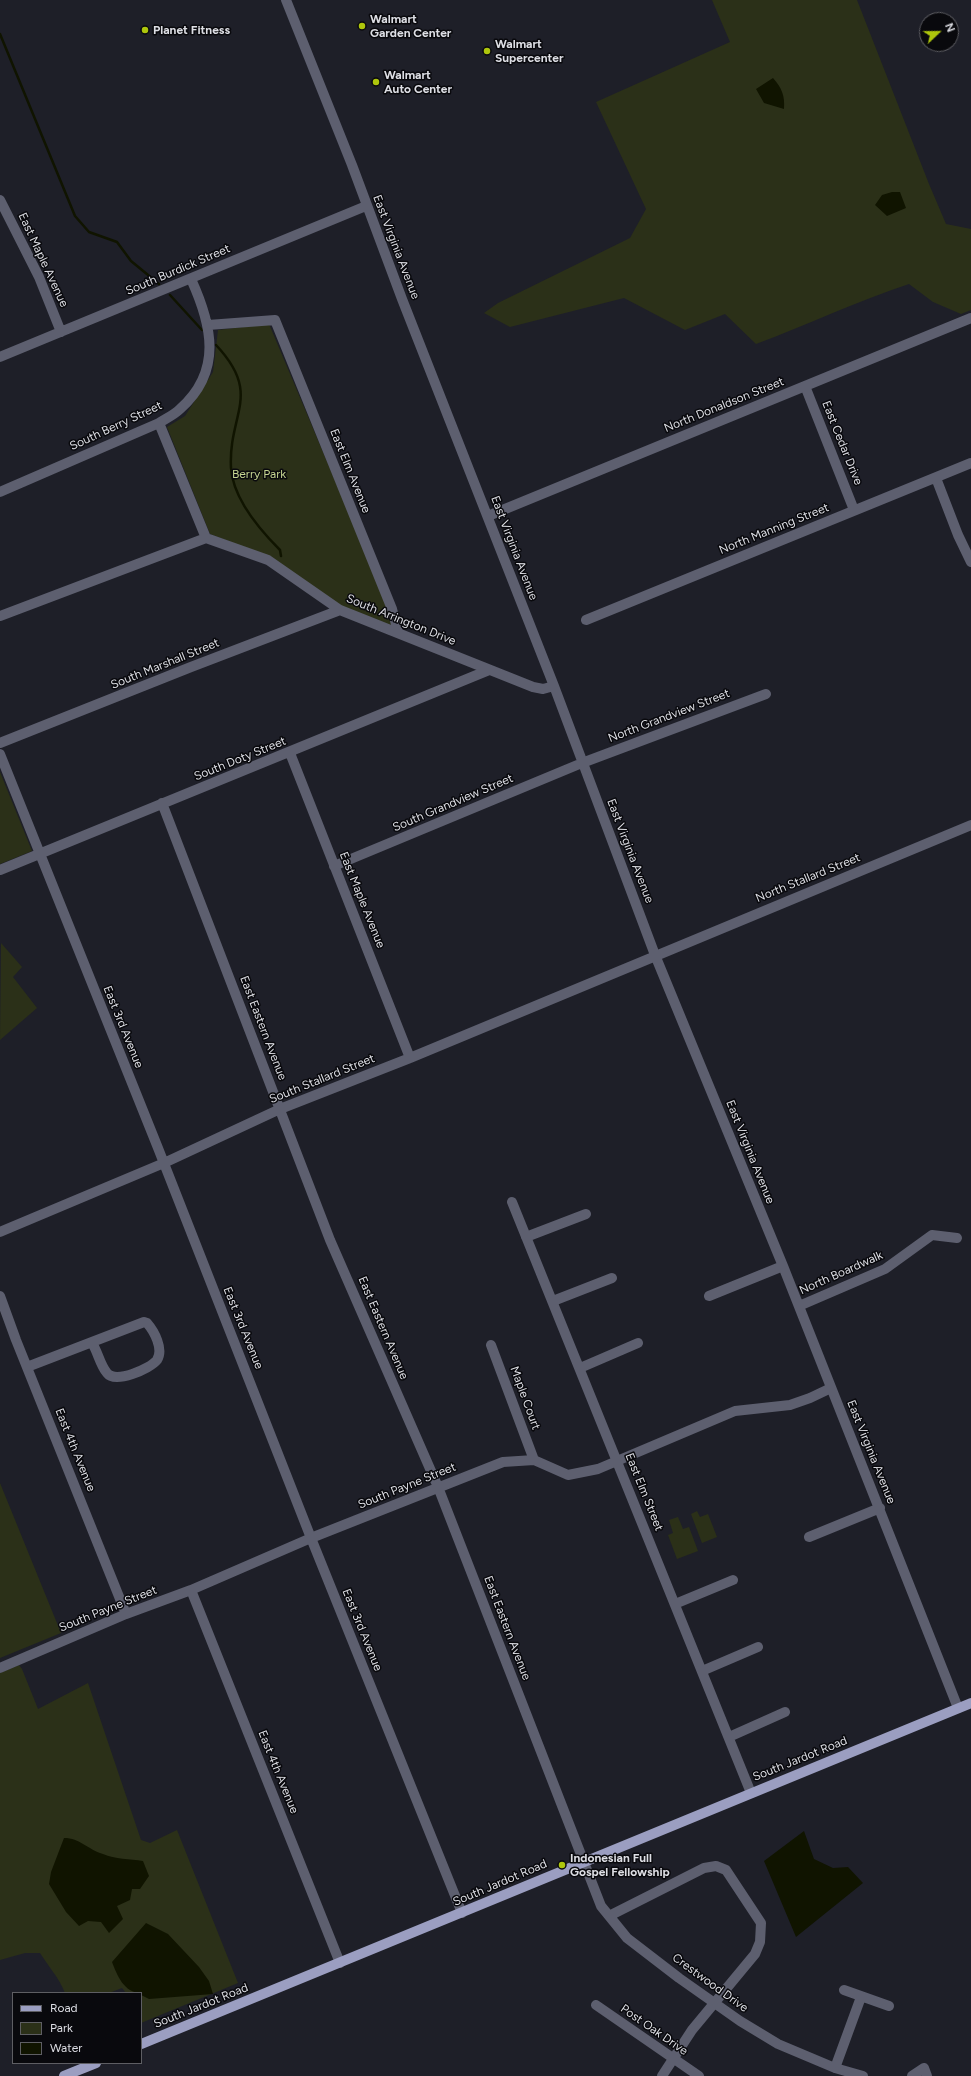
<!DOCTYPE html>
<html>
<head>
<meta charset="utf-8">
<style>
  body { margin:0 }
  #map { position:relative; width:971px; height:2076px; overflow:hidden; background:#1e1f28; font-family:Figtree,sans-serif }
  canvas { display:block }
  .legend { position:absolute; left:12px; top:1992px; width:130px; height:72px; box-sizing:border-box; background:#09090d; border:1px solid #5e5e63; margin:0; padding:5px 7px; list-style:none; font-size:12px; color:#dddee4 }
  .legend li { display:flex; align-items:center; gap:8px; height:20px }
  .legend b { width:20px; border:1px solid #5e5e63 }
  .north { position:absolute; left:919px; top:12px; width:40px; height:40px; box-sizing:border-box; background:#09090d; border:1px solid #5e5e63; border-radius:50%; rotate:68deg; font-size:11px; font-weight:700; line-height:16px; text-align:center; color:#dddee4 }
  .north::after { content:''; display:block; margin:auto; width:14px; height:18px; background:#aec60c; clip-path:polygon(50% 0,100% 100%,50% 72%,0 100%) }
</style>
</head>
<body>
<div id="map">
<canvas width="971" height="2076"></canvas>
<ul class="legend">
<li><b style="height:5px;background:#9b9ec1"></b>Road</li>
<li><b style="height:11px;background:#2b3018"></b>Park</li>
<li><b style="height:11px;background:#101400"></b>Water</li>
</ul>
<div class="north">N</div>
</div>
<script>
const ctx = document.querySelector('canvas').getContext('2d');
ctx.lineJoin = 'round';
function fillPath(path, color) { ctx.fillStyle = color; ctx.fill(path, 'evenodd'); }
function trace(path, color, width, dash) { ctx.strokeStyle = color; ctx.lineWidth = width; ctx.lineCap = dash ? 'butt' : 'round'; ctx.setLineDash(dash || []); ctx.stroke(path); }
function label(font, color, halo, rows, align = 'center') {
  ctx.font = font + ' Figtree,sans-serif'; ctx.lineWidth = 3; ctx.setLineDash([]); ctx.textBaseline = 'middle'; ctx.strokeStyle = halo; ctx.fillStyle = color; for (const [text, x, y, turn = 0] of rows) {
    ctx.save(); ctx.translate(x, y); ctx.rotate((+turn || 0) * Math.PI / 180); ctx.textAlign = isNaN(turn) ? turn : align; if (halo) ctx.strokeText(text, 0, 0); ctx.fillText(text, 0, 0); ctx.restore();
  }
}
const green = new Path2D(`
  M712,0H857L929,184L946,224L971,229V310L961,314L933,302L909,284C857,301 807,325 756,344L725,314L685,330L624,298L510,327L484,313L498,303L630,238L646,209L596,102L730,42Z
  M269,324L390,611L393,630L342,607L267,556L210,534L167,427L185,416L213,372L218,330Z
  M0,772L32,851L0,864Z
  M1,943L22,967L13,977L37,1008L0,1040Z
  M0,1483L61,1633L0,1658Z
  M697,1511L700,1517L708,1514L717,1537L702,1543L691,1514Z
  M678,1517L683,1529L689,1527L698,1551L677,1559L668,1535L673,1533L669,1520Z
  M19,1665L22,1669L38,1709L88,1683L141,1840L150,1843L177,1830L238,1983L141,2023V1993H126L122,1988L109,1993H65C58,1976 50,1969 40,1953H25L0,1960V1673Z`);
const water = new Path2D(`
  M773,78C782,88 785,96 784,109L764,103L756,89Z
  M892,192H900L906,208L887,216L875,205L882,195Z
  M804,1831L814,1859L833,1868L848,1867L863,1883L796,1937L764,1861Z
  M64,1838C80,1838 87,1849 103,1854C115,1859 130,1859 143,1861L149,1876L140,1889H132L130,1900L117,1906L123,1919L109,1933L101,1922L88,1921L79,1926L66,1912L49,1884L51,1872Z
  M146,1923L168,1934L199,1967L209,1981L213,1994L149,1999L141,1995V1993C124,1993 117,1975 112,1962Z`);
const stream = new Path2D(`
  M0,34L75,216L89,232L117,242L131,261L159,284
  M170,295L202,330
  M216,345C263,395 228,413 231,468C233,499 259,529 280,550L281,556`);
const minor = new Path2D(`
  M286,0L352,165L402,299L554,686L655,955L783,1266L958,1708
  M0,200L39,277L61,332
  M208,325L275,320L392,609L398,632
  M0,357L366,206
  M805,386L854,510
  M159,423L206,538
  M936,478L958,535L971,562
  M0,492L159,423C165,419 174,415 180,409C223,371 212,325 191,279
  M488,516L971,318
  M0,616L206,538L268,560L340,610L533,687L543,689L554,686
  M586,620L971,463
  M0,743L191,667L340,610
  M290,753L410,1058
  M0,754L158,1148L311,1538L462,1913
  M162,803L330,1240L438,1487L601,1906L627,1938L679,1978L740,2021L778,2044L835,2068L863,2076
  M334,866L582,763L766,694
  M0,870L489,670
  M512,1202L751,1793
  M0,1232L164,1163L280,1109L410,1058L971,825
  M526,1237L586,1214
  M0,1296L16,1340L126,1614
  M709,1296L783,1266
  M553,1301L612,1278
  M799,1306L885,1269L932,1235L957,1238
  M491,1345L534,1460
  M27,1367L144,1322L147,1323C154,1331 164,1349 157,1360C150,1369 115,1384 107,1373C100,1365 98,1352 92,1343
  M580,1368L638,1343
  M809,1537L880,1508
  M191,1590L340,1963
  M675,1604L733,1580
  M0,1668L126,1614L191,1590L311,1538L503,1462L534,1460L568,1475L598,1469L735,1411L790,1405L810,1398L831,1388
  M702,1671L758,1647
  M729,1737L785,1712
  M609,1916L704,1868L716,1866L726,1870L761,1923L760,1942L755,1954L692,2030L662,2076
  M844,1990L889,2006
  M596,2005L699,2076
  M835,2068L861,1997
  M912,2076L924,2068L927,2076`);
const major = new Path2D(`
  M141,2044L971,1703
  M64,2076L96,2063`);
const markers = [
  [362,26,4,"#aec60c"],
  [145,30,4,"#aec60c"],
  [487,51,4,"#aec60c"],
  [376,82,4,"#aec60c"],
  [562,1865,4,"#aec60c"]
];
const poiNames = [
  ["Walmart",370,19],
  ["Garden Center",370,33],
  ["Planet Fitness",153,30],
  ["Walmart",495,44],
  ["Supercenter",495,58],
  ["Walmart",384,75],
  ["Auto Center",384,89],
  ["Indonesian Full",570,1858],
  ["Gospel Fellowship",570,1872]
];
const streetNames = [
  ["East Virginia Avenue",396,247,69],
  ["East Maple Avenue",43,260,65],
  ["South Burdick Street",178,270,-23],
  ["North Donaldson Street",724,405,-22],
  ["South Berry Street",116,426,-25],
  ["East Cedar Drive",842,443,68],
  ["East Elm Avenue",350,471,68],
  ["North Manning Street",774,529,-22],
  ["East Virginia Avenue",514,548,69],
  ["South Arrington Drive",401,620,22],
  ["South Marshall Street",165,664,-22],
  ["North Grandview Street",669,716,-21],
  ["South Doty Street",240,759,-22],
  ["South Grandview Street",453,803,-23],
  ["East Virginia Avenue",630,851,69],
  ["North Stallard Street",808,878,-22],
  ["East Maple Avenue",362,900,68],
  ["East 3rd Avenue",123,1027,68],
  ["East Eastern Avenue",263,1028,69],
  ["South Stallard Street",322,1079,-22],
  ["East Virginia Avenue",750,1152,68],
  ["North Boardwalk",841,1273,-24],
  ["East 3rd Avenue",243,1328,68],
  ["East Eastern Avenue",383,1328,67],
  ["Maple Court",525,1398,70],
  ["East 4th Avenue",75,1450,68],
  ["East Virginia Avenue",871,1452,68],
  ["South Payne Street",407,1486,-22],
  ["East Elm Street",644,1492,68],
  ["South Payne Street",108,1609,-22],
  ["East Eastern Avenue",507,1628,69],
  ["East 3rd Avenue",362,1630,68],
  ["South Jardot Road",800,1759,-22],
  ["East 4th Avenue",278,1772,68],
  ["South Jardot Road",500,1883,-23],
  ["Crestwood Drive",710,1983,36],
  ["South Jardot Road",201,2006,-22],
  ["Post Oak Drive",654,2030,35]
];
const parkNames = [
  ["Berry Park",259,474]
];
fillPath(green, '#2b3018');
fillPath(water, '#101400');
trace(stream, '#101400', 2.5);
trace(minor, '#5d5f6f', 10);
trace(major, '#9b9ec1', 10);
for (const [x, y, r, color] of markers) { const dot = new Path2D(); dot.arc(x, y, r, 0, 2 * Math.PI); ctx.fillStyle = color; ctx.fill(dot); trace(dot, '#09090d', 1.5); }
label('bold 12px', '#dddee4', '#09090d', poiNames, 'left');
label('12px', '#dddee4', '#09090d', streetNames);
label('12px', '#c5d491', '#09090d', parkNames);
</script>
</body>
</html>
